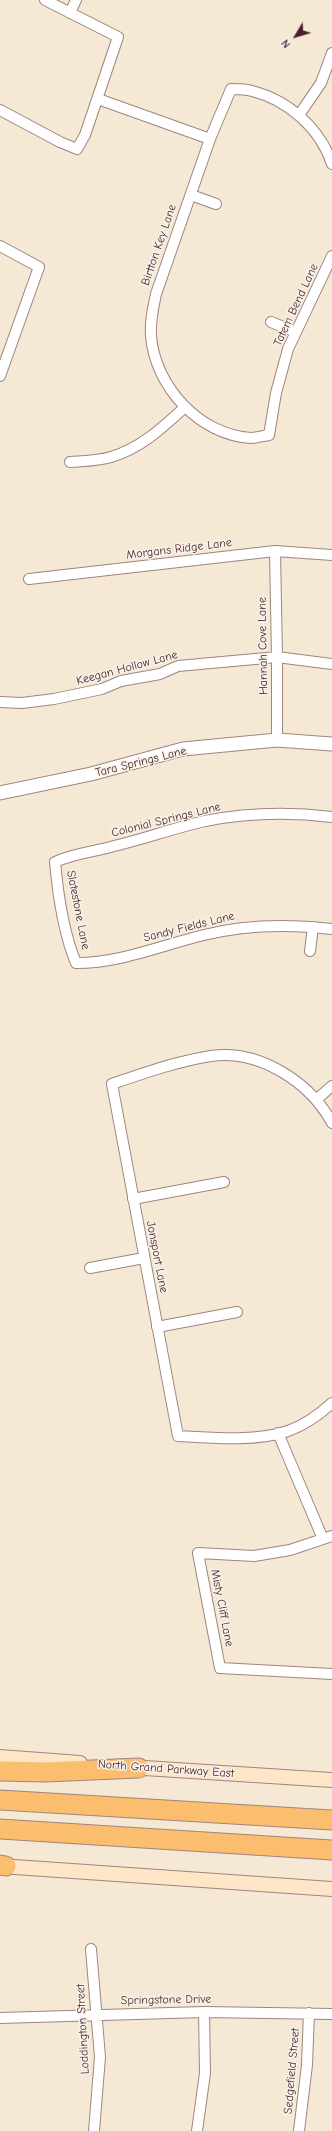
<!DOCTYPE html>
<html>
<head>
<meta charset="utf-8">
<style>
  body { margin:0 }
  #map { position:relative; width:332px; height:2131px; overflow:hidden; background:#f5e9d5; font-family:"Comic Neue",sans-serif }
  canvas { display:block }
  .north { position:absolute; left:276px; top:16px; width:40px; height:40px; -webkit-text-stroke:3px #f7f3e8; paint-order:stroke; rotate:232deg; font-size:11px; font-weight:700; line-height:16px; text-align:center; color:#4a1f2b }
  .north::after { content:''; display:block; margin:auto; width:14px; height:18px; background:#4a1f2b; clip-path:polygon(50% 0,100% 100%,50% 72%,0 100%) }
</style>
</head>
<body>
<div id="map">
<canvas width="332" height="2131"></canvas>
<div class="north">N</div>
</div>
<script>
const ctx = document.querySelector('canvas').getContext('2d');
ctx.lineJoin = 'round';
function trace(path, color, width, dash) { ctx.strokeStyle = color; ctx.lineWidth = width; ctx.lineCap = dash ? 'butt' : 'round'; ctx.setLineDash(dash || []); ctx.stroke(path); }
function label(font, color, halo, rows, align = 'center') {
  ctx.font = font + ' "Comic Neue",sans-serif'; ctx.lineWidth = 3; ctx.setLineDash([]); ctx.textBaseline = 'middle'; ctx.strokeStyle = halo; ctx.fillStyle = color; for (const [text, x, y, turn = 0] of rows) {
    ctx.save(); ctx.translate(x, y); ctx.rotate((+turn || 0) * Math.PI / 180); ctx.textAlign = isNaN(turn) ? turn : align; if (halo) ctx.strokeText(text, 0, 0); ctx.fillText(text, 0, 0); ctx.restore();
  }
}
const minor = new Path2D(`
  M70,13L76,0
  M98,99L210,139
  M0,110L60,142L77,149L85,135L118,37L45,0
  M299,115L321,83L332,53
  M332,164C320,128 288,100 252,91C246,89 238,89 231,89L210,139L156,294C153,308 150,321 151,336C155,386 199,435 251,438C256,438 263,436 269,435L276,393L288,349L332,256
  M191,195L216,204
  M0,246L39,267L0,376
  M271,322L296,332
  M70,462C83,461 98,461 111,457C141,448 162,428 185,407
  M275,551L277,657V740
  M29,579L275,551L332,555
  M0,702L22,703L54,699L102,689L121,681L160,674L178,666L277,657L332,664
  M332,817C291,812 246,813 205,821C174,828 144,839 114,846C94,852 75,853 55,862C58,895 63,932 76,963C121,963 162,945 204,935C247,924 289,924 332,929
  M310,951L313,927
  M317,1099L332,1086
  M332,1123C310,1082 259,1049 211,1056C178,1061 144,1073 112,1084L178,1436C212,1438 256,1442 288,1431C305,1425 319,1415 332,1403
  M133,1199L224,1182
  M90,1268L144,1258
  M157,1327L237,1312
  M278,1433L323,1539
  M332,1536L290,1550L254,1556L198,1553L220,1668L332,1674
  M91,1949L100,2057L94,2131
  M0,2018L204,2012L332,2014
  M197,2131L205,2073L204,2012
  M299,2131L307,2065L309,2013`);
const tertiary = new Path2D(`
  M0,793L91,774L183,749L277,740L332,744`);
const secondary = new Path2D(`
  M0,1757L80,1763
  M129,1767L332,1780
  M0,1866L332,1889`);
const motorway = new Path2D(`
  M0,1771L45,1772L139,1768
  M0,1800L332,1820
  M0,1829L332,1850
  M0,1865L6,1866`);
const streetNames = [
  ["Birtton Key Lane",159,245,-71],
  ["Tatem Bend Lane",296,305,-65],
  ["Morgans Ridge Lane",179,549,-7],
  ["Hannah Cove Lane",263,646,-91],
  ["Keegan Hollow Lane",127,668,-15],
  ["Tara Springs Lane",141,762,-14],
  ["Colonial Springs Lane",166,820,-14],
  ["Slatestone Lane",78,910,79],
  ["Sandy Fields Lane",189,927,-14],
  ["Jonsport Lane",157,1257,79],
  ["Misty Cliff Lane",222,1608,79],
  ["North Grand Parkway East",166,1769,4],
  ["Springstone Drive",166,2000,-1],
  ["Loddington Street",83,2029,-93],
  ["Sedgefield Street",292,2071,-85]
];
trace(minor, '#a08480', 12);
trace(tertiary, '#a08480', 15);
trace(secondary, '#a08480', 16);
trace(motorway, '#a08480', 21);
trace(minor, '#fff', 10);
trace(tertiary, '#fff', 13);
trace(secondary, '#fde5c5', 14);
trace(motorway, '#fbbd6e', 19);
label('12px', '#4a1f2b', '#f7f3e8', streetNames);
</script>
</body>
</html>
